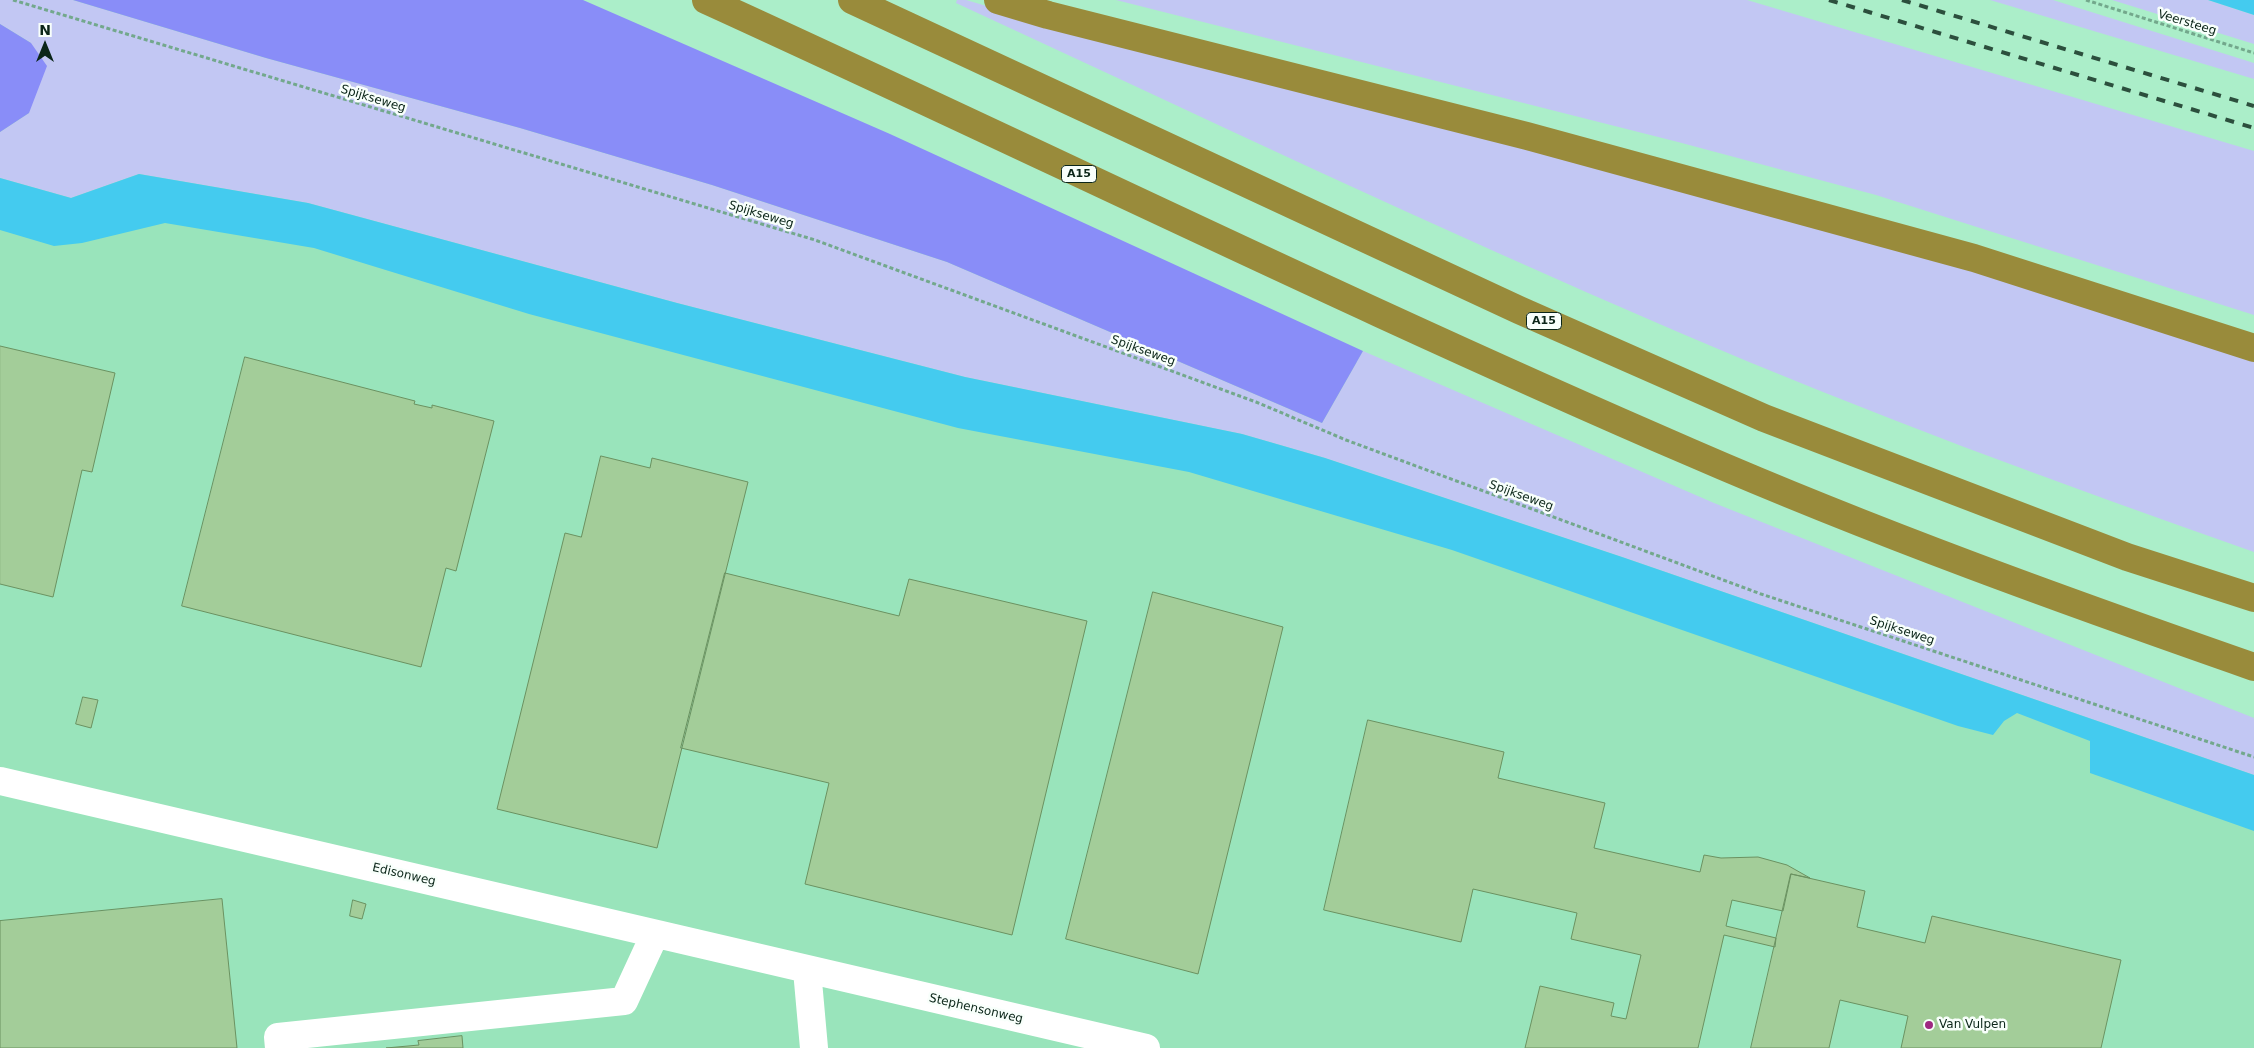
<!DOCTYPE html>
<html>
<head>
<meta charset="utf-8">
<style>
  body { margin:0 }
  #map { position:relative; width:2254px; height:1048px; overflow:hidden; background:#abeec9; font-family:"DejaVu Sans",sans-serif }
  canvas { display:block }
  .north { position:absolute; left:20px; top:20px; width:50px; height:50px; -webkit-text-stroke:4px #f8fffb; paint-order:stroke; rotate:0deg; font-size:14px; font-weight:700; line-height:20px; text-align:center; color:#0b2619 }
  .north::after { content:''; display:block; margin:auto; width:18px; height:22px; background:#0b2619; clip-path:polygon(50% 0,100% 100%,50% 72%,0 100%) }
</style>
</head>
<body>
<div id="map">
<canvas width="2254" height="1048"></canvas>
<div class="north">N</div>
</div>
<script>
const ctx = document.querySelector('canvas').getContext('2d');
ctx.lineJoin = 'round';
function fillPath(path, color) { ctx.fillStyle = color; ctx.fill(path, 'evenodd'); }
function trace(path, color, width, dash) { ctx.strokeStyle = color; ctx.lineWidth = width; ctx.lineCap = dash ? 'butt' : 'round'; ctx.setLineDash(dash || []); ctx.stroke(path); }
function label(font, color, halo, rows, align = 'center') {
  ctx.font = font + ' "DejaVu Sans",sans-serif'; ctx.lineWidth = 5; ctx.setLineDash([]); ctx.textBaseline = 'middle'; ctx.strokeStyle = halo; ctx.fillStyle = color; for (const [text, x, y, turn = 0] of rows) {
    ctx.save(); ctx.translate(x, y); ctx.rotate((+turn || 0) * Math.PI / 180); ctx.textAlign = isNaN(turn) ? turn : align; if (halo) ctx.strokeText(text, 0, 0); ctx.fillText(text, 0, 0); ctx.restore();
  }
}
const built = new Path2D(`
  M0,0H488L2254,736V1048H0Z`);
const green = new Path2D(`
  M0,0H73L266,58L520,128L712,185L947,262L1322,423L1363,351L1714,503L2254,718V775L1622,557L1325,458L1242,434L965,377L677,303L308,203L139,174L71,198L0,178V132L29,113L31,43L0,24Z
  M957,0H966L1045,23L1852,234L2254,358V552C2060,484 1867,413 1678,332C1435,228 1196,114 956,3Z
  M1116,0H1747L2254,151V315L1876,195L1678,142Z
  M1990,0H2053L2254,63V79Z
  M2112,0H2208L2254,15V44Z`);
const forest = new Path2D(`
  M73,0H583L890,134L1363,351L1322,423L947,262L712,185L520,128L266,58Z
  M0,24L31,43L47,66L29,113L0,132Z`);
const water = new Path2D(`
  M2208,0H2254V15Z
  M139,174L308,203L677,303L965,377L1242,434L1325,458L1622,557L2254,775V831L2090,773V741L2017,713L2004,721L1993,735L1958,726L1452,550L1189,472L958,428L529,314L314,248L165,223L82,243L54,246L0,230V178L71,198Z`);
const building = new Path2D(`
  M0,346L115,373L92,472L82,470L53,597L0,584Z
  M245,357L415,401L414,404L432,408V405L494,421L456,571L446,568L421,667L182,606Z
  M601,456L650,468L652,458L748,482L657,848L497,809L565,533L581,537Z
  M725,573L899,616L909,579L1087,621L1012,935L805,884L829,783L681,748Z
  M1153,592L1283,627L1198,974L1066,939Z
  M83,697L98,700L91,728L76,724Z
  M1368,720L1504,752L1498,778L1605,803L1594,848L1700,872L1704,855L1721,858L1758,857L1787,865L1810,878L1791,874L1783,911L1732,900L1726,926L1776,938L1775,947L1724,935L1698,1048H1525L1540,986L1614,1003L1611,1016L1626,1019L1641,955L1571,939L1577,913L1473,889L1461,942L1324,910Z
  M1791,874L1865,891L1857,927L1925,943L1932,916L2121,960L2101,1048H1901L1908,1016L1840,1000L1829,1048H1751Z
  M222,899L237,1048H0V921Z
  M353,900L366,904L362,919L350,916Z
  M462,1036L463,1048H386L419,1045L418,1041Z`);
const path = new Path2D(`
  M13,0L815,240L1256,402L1346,440L1761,594L2254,757
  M2086,0L2254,53`);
const minor = new Path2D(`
  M0,781L1146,1048
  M807,970L814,1048
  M279,1048L278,1037L624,1001L655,934`);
const highway = new Path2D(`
  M706,0C1035,150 1360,310 1692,453C1876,533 2065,601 2254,667
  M852,0L1519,310L1764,418L2127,557L2254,598
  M998,0L1048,15L1527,136L1974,258L2254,348`);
const rail = new Path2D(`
  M1829,0L2254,128
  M1902,0L2254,106`);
const markers = [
  [1929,1025,5,"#9e2881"]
];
const shields = [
  [1079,174,35],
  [1544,321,35]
];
const shieldNames = [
  ["A15",1079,174],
  ["A15",1544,321]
];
const streetNames = [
  ["Veersteeg",2187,23,17],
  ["Spijkseweg",373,99,17],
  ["Spijkseweg",761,215,17],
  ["Spijkseweg",1143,351,20],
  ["Spijkseweg",1521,496,20],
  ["Spijkseweg",1902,631,18],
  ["Edisonweg",404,875,13],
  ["Stephensonweg",976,1009,13]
];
const poiNames = [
  ["Van Vulpen",1939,1025]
];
fillPath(built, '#99e4bb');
fillPath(green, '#c2c7f3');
fillPath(forest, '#898df8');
fillPath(water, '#44cbef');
fillPath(building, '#a3cd99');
trace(building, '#6b9261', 1);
trace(path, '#73a88c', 3, [4, 2.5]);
trace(minor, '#fff', 28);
trace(highway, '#998b3b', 28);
trace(rail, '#2c4f3d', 4, [9, 9]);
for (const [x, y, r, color] of markers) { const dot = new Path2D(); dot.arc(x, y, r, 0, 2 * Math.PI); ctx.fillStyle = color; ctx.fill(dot); trace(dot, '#f8fffb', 2); }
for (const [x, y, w] of shields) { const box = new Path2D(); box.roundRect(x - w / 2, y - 8.5, w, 17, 4); ctx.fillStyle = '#f8fffb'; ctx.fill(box); trace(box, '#0b2619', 1); }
label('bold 11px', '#0b2619', null, shieldNames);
label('12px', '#0b2619', '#f8fffb', streetNames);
label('12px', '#0b2619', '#f8fffb', poiNames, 'left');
</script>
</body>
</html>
